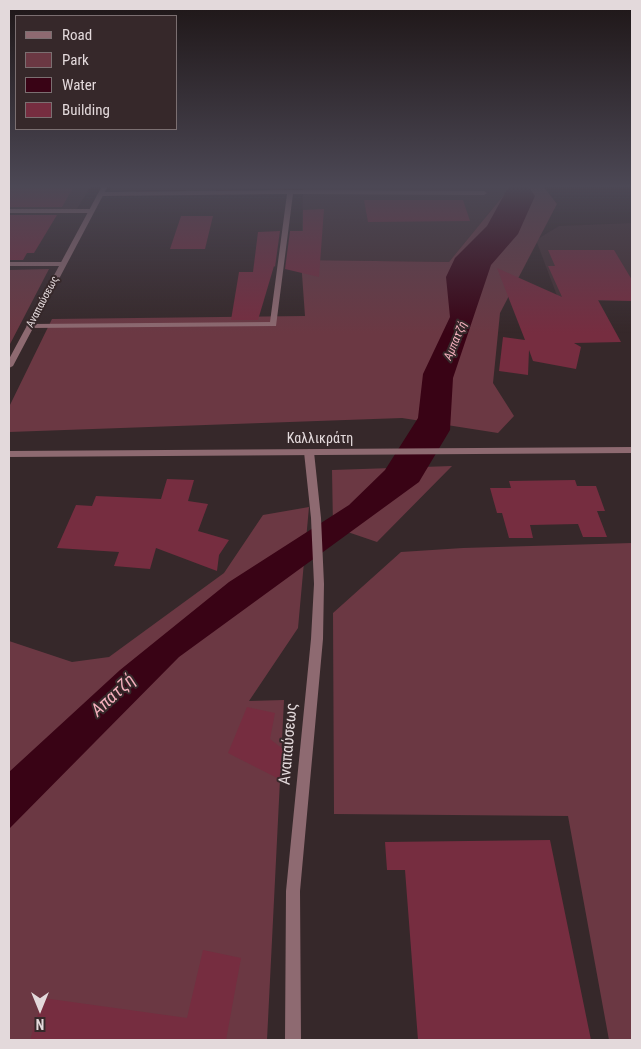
<!DOCTYPE html>
<html>
<head>
<meta charset="utf-8">
<style>
  body { margin:0 }
  #map { position:relative; width:641px; height:1049px; overflow:hidden; background:#36282a; font-family:"Roboto Condensed",sans-serif }
  canvas { display:block }
  .frame { position:absolute; inset:0; border:10px solid #e3d9db; pointer-events:none }
  .legend { position:absolute; left:15px; top:15px; width:162px; height:115px; box-sizing:border-box; background:#36282a; border:1px solid #7b6f71; margin:0; padding:6px 9px; list-style:none; font-size:15px; color:#e3d9db }
  .legend li { display:flex; align-items:center; gap:10px; height:25px }
  .legend b { width:25px; border:1px solid #7b6f71 }
  .north { position:absolute; left:15px; top:984px; width:50px; height:50px; -webkit-text-stroke:4px #36282a; paint-order:stroke; rotate:180deg; font-size:14px; font-weight:700; line-height:20px; text-align:center; color:#e3d9db }
  .north::after { content:''; display:block; margin:auto; width:18px; height:22px; background:#e3d9db; clip-path:polygon(50% 0,100% 100%,50% 72%,0 100%) }
</style>
</head>
<body>
<div id="map">
<canvas width="641" height="1049"></canvas>
<div class="frame"></div>
<ul class="legend">
<li><b style="height:6px;background:#8e6a71"></b>Road</li>
<li><b style="height:14px;background:#6b3843"></b>Park</li>
<li><b style="height:14px;background:#390315"></b>Water</li>
<li><b style="height:14px;background:#762d40"></b>Building</li>
</ul>
<div class="north">N</div>
</div>
<script>
const ctx = document.querySelector('canvas').getContext('2d');
ctx.lineJoin = 'round';
function fillPath(path, color) { ctx.fillStyle = color; ctx.fill(path, 'evenodd'); }
function label(font, color, halo, rows, align = 'center') {
  ctx.font = font + ' "Roboto Condensed",sans-serif'; ctx.lineWidth = 4; ctx.setLineDash([]); ctx.textBaseline = 'middle'; ctx.strokeStyle = halo; ctx.fillStyle = color; for (const [text, x, y, turn = 0] of rows) {
    ctx.save(); ctx.translate(x, y); ctx.rotate((+turn || 0) * Math.PI / 180); ctx.textAlign = isNaN(turn) ? turn : align; if (halo) ctx.strokeText(text, 0, 0); ctx.fillText(text, 0, 0); ctx.restore();
  }
}
const built = new Path2D(`
  M9,186H91L77,209H9Z
  M112,186H505L507,191L449,262L301,260L303,189L109,191Z
  M632,223V301H559L536,240L559,226Z`);
const green = new Path2D(`
  M505,186H543L557,204L500,313L493,383L514,416L498,433L402,418L9,432V407L52,319L305,316L301,260L449,262L507,191Z
  M49,269L9,346V270Z
  M452,466L377,542L333,527L332,470Z
  M309,507L298,628L249,701L284,700L267,1040H9V641L72,662L109,657L224,573L263,515Z
  M632,543V1040H609L568,816L334,814L333,613L401,552L463,548Z`);
const water = new Path2D(`
  M509,186H528L535,196L518,234L491,265L453,378L450,430L419,482L179,657L9,829V772L120,670L229,582L349,505L385,470L418,418L423,374L450,317L446,277L455,258L487,226Z`);
const building = new Path2D(`
  M9,186H74L62,207H9Z
  M364,200H463L470,221L368,222Z
  M324,209L319,277L285,269L290,231H303V210Z
  M9,215H57L34,253H27L23,260H9Z
  M181,216H213L205,249H170Z
  M280,231L275,267L274,266L258,320H231L239,272H253L258,232Z
  M548,250H614L632,280V301L598,300L621,342L574,343L581,347L576,369L533,361L529,350L528,375L499,371L503,337L525,340L497,268L562,297L548,266H555Z
  M167,479L194,480L188,501L208,504L198,531L229,540L219,555L217,571L156,548L150,569L114,566L119,552L57,548L76,505L92,506L96,496L161,499Z
  M575,480L577,486H596L605,511H597L607,537H583L578,524L530,525L533,538H509L502,513H497L490,488H511L509,481Z
  M247,707L275,713L270,739L288,753L285,782L228,753Z
  M550,840L591,1040H418L405,870H387L385,842Z
  M203,950L241,958L226,1040H30L43,998L187,1018Z`);
const minor = new Path2D(`
  M290,190L484,191L487,193L484,195L293,194L276,326L30,328L26,326L30,324L270,322L287,194L101,196L98,194L101,192Z
  M9,209H91L94,211L91,213H9Z
  M9,262H63L66,264L63,266H9Z
  M309,449L314,452L321,518L324,584L323,639L300,891L301,1040H285L286,891L311,639L314,584L311,518L304,452Z`);
const tertiary = new Path2D(`
  M102,186H108L13,366L9,368V359Z
  M632,447V453L9,457V451Z`);
const farStreetnames = [
  ["Αναπαύσεως",43,302,-62]
];
const farWaternames = [
  ["Αμπατζή",456,341,-67]
];
const streetNames = [
  ["Καλλικράτη",320,439]
];
const nearStreetnames = [
  ["Αναπαύσεως",289,744,-85]
];
const nearWaternames = [
  ["Απατζή",114,696,-43]
];
fillPath(built, '#442f33');
fillPath(green, '#6b3843');
fillPath(water, '#390315');
fillPath(building, '#762d40');
fillPath(minor, '#8e6a71');
fillPath(tertiary, '#8e6a71');
const sky = ctx.createLinearGradient(0, 0, 0, 333);
sky.addColorStop(0, '#1e1617');
sky.addColorStop(0.56, '#4c4855');
sky.addColorStop(1, '#4c485500');
ctx.fillStyle = sky;
ctx.fillRect(0, 0, 641, 333);
label('11px', '#e3d9db', '#36282a', farStreetnames);
label('italic 12px', '#f5b1be', '#36282a', farWaternames);
label('14px', '#e3d9db', '#36282a', streetNames);
label('16px', '#e3d9db', '#36282a', nearStreetnames);
label('italic 18px', '#f5b1be', '#36282a', nearWaternames);
</script>
</body>
</html>
